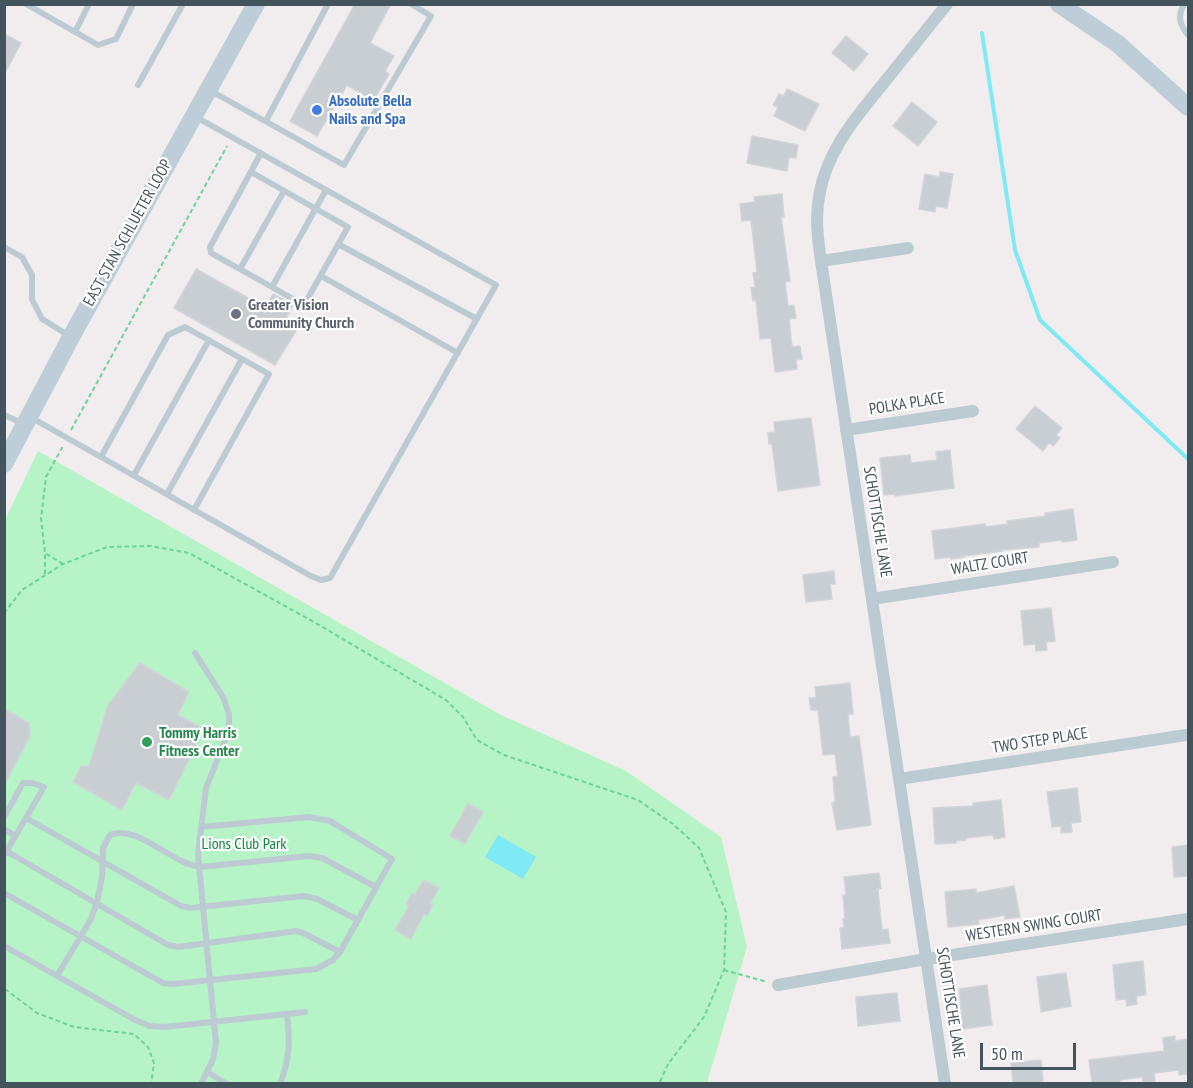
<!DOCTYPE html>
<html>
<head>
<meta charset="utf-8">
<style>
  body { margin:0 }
  #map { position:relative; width:1193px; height:1088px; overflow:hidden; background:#f1edee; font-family:"PT Sans Narrow",sans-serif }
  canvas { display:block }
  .frame { position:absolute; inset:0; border:6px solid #44545d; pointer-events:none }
  .scale { position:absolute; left:980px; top:1043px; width:96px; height:27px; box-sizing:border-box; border:3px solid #44545d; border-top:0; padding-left:8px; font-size:18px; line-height:21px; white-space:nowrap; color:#44545d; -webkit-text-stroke:4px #fff; paint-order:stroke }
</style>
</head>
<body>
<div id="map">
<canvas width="1193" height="1088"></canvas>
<div class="frame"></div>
<div class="scale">50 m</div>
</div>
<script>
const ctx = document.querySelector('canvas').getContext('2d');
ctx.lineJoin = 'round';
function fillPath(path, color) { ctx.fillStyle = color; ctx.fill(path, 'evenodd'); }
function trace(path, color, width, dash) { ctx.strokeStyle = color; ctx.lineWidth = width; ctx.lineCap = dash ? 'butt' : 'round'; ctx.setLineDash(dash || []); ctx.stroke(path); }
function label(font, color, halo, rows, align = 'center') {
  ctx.font = font + ' "PT Sans Narrow",sans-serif'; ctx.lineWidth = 4.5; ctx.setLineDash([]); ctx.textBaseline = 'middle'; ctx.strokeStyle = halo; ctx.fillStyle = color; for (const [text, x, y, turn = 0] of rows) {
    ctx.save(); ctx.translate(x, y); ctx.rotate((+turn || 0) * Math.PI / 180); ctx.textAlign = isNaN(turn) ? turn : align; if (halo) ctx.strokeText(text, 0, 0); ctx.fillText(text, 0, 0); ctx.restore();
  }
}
const green = new Path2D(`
  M38,451L501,715L626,771L721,837L747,947L707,1083H5L4,522Z`);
const water = new Path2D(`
  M498,835L536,857L523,879L485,857Z`);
const stream = new Path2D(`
  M982,33L1015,250L1040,320L1188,459`);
const building = new Path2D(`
  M355,4H391L370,43L394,56L385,71L389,74L373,101L347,85L317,136L290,121Z
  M4,34L21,43L4,75Z
  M846,36L868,54L854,71L832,53Z
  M787,89L819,104L805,131L774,116L778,107L773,105L779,94L784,96Z
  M912,102L937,122L918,146L893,126Z
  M752,136L798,145L796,158L789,157L787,171L747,163Z
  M940,172L953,174L947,208L936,206L935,212L919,209L925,174L939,177Z
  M782,194L784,217H781L790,281L785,282L788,306L794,305L796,318L789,319L792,347L800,346L802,359L796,360L797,369L775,372L771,338L760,339L756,300L753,301L751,288L755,287L753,273L757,272L751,220L742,221L740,204L755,202L754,197Z
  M196,269L266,308L273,294L293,305L286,319L299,326L275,365L174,308Z
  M1035,406L1062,428L1056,435L1060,438L1053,446L1049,443L1043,451L1016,429Z
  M811,418L820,485L778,491L772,444H769L768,433L775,432L774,422Z
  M950,450L954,488L895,496V494L884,495L880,458L910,455L911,463L937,460L936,452Z
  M1073,509L1077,540L1062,542V540L1039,543V547L1002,550L1003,551L964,556V557L951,559L950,557L935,559L932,531L985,524V527L1008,524L1007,521L1046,516L1045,513Z
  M834,571L835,584H830L832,599L806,602L803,575Z
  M1051,608L1055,641L1046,642L1047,650L1036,651L1035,644L1024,645L1021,611Z
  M140,663L189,692L178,715L204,729L169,800L136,783L122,810L73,782L81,766H89L108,705Z
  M850,683L853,714H848L850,737L859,736L871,825L837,830L832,803L835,802L833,777L838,776L835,754L823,755L818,710H811L809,698H816L815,687Z
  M4,709L29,723L30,736L4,786Z
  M1077,788L1081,822L1071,823L1072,832L1061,833V826L1052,827L1047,792Z
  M1001,800L1005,837L994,839L993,835L966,838V840L956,841V843L935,844L933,808L973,806V803Z
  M468,803L483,812L465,844L450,836Z
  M1188,845V876L1174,877L1172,847Z
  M879,873L881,888L878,889L882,930L888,929L890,943L842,949L840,928H844L843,919L845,918L843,895H846L844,877Z
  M423,880L439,888L430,904L433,905L427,916L424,914L411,939L395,930L409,906L406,904L412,893L415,895Z
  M1014,886L1020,917L1005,919V915L978,920L979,924L948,927L945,892L976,889V893Z
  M1143,961L1146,995L1136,996L1137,1004L1127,1006L1126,999L1116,1000L1113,965Z
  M1066,973L1071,1006L1041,1012L1037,977Z
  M987,985L992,1025L963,1029L959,989Z
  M897,993L900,1021L858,1026L856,997Z
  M1175,1036V1041L1188,1039V1074L1179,1075V1070L1154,1073L1155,1081L1143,1082L1142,1077L1120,1080V1083H1092L1089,1060L1164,1051L1163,1038Z
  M1041,1060L1043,1083H1013L1011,1063Z`);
const path = new Path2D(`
  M71,430L227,146
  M63,564L45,553L41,518L46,477L63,446
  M45,574V553
  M4,613L22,590L63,564L107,547L151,546L189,553L314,622L446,700L463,717L477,740L504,755L638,800L673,824L699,848L726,912L724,970L704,1017L668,1064L659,1084
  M724,970L767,982
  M5,989L37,1013L74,1027L134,1034L148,1047L154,1063L151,1084`);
const service = new Path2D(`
  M26,4L98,45L116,39L133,4
  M1184,4C1177,16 1180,25 1188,35
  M75,32L89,4
  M138,85L183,4
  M211,91L344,165L431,16L411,4
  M266,121L328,4
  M251,172L348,227L304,305L211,253L210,247L261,153
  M338,244L477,319
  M4,247L22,257L32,275V299L42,319L68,335
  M240,269L284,191
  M321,276L458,353
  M272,287L326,190
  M4,415L24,424
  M32,418L311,576L321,580L330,578L496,285L196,117
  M101,457L168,335L185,327L269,374L194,510
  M134,475L209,340
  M167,494L242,359
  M195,653L223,697L229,714V730L206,788L198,854L216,1043L213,1059L201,1084
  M4,817L23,783H32L44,787L5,854
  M26,818L181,906L190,908L304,896L317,899L358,920
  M4,829L15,836
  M6,851L168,945L178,947L296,931L303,933L340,952
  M4,893L163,983L173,984L316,969L333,960L340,952L392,859L330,821L309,817L201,827
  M4,946L135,1020L150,1026L165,1027L305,1012
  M57,976L91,919L97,902L102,877L103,848L110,835C138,824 170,863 200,867L309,856L322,858L376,887
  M207,1072L227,1084
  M280,1084C290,1058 290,1042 287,1015`);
const minor = new Path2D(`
  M821,261L908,248
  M846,430L973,411
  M872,599L1113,562
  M899,779L1186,735
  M778,985L926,959L1188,919
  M945,1084L821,261C818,240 815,218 819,197C826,150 858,115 887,79C907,54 927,29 947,4`);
const secondary = new Path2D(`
  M1059,4L1118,44L1188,107
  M4,464L71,337L256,4`);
const markers = [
  [317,110,6,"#3f7fe0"],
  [236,314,6,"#6b7280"],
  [147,742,6,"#2e9e5b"]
];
const shopNames = [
  ["Absolute Bella",329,101],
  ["Nails and Spa",329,119]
];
const streetNames = [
  ["EAST STAN SCHLUETER LOOP",128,233,-61],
  ["POLKA PLACE",907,404,-9],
  ["SCHOTTISCHE LANE",877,522,81],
  ["WALTZ COURT",990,564,-9],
  ["TWO STEP PLACE",1040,741,-9],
  ["WESTERN SWING COURT",1034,926,-9],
  ["SCHOTTISCHE LANE",950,1003,81]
];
const worshipNames = [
  ["Greater Vision",248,305],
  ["Community Church",248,323]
];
const leisureNames = [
  ["Tommy Harris",159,733],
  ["Fitness Center",159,751]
];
const parkNames = [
  ["Lions Club Park",244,844]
];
fillPath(green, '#b6f3c7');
fillPath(water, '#7feaf5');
trace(stream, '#7feaf5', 4);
fillPath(building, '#c9ced3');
trace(building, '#d1d5da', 1.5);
trace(path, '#6bd595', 2, [4.5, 3]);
trace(service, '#bccbd2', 6);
trace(minor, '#bccbd2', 12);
trace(secondary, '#beced9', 18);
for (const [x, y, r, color] of markers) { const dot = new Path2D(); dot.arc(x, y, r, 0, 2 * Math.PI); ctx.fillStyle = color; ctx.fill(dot); trace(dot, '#fff', 2); }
label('bold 16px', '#366cbe', '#fff', shopNames, 'left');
label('16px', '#44545d', '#fff', streetNames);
label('bold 16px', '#5b616d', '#fff', worshipNames, 'left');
label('bold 16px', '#27864d', '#fff', leisureNames, 'left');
label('16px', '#0d863c', '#fff', parkNames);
</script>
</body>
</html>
